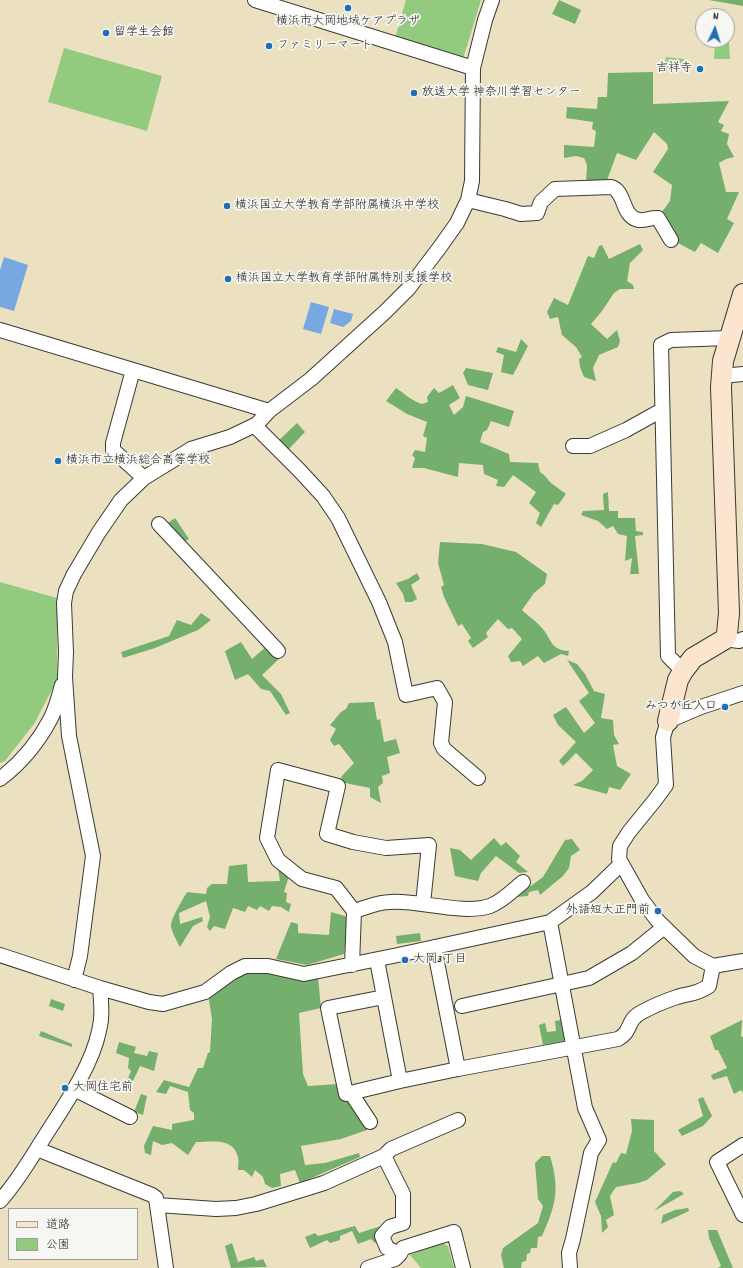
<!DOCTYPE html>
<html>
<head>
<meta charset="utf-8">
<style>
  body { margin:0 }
  #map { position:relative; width:743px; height:1268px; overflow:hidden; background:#ebe1c0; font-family:Dekko,"Klee One",sans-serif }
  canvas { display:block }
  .legend { position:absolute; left:8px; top:1208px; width:130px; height:52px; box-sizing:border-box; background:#f6f6f2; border:1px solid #9f9f9c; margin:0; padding:5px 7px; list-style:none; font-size:12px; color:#1c1c1c }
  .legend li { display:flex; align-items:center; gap:8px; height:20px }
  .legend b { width:20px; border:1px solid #9f9f9c }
  .north { position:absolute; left:695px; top:8px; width:40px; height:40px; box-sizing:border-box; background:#f6f6f2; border:1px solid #9f9f9c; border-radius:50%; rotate:4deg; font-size:11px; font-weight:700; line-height:16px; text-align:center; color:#1c1c1c }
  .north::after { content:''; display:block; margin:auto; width:14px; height:18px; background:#1f6fb2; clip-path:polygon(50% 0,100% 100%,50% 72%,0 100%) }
</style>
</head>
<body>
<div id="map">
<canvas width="743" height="1268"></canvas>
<ul class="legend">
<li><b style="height:5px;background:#fce5cf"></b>道路</li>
<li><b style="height:11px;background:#92cb7e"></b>公園</li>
</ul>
<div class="north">N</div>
</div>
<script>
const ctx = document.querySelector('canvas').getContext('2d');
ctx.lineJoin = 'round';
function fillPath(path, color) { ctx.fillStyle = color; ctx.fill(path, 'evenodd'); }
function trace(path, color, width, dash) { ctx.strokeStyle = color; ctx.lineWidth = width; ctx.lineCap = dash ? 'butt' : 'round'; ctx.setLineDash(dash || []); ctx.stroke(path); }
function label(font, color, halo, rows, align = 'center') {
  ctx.font = font + ' Dekko,"Klee One",sans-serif'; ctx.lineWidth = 3.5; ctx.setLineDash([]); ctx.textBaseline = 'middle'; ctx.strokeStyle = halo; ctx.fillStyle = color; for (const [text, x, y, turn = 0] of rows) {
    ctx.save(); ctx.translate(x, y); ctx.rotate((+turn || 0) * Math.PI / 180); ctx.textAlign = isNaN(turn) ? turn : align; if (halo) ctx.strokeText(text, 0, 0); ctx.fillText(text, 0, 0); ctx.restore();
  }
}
const green = new Path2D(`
  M406,0H481L463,59L395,38Z
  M729,41L730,59H714L715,42Z
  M64,48L162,76L147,131L48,102Z
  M666,57L684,59L683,70L663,71Z
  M0,582L57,598V680L34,724L5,761L0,763Z
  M442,1243L448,1246L454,1268H421L410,1255Z`);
const forest = new Path2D(`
  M559,0L581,10L575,24L552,14Z
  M709,0H743V6Z
  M653,72V104L729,101L718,122L724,125L721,131L729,134L727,144L734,157L726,159L719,163L726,192H739L727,219L734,223L718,253L701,243L695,252L678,243L661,213L670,201L672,185L653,172L668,149L667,144L654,132L636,160L617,153L606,183L586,182L587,165L584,158L576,156L564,158V145L594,147L596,131L592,129L593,122L566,118L567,107L597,109L598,97H607L608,73Z
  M640,244L643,250L630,263L627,281L633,285L634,289H620L614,293L602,311L591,324L607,339L617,330L620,341L618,347L599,355L593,368L596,381L584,377L580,367L579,359L582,357L576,347L562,335L558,317L550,319L547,312L554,298L568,305L588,256L594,258L599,246L602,245L609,259Z
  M521,339L528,346L513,375L501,372L504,355L496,352L498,347L516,352Z
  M466,368L493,373L488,390L468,385L463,373Z
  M453,385L460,398L449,405L454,415L463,407L466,396L514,411L509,427L491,421L487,430L483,432L480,442L509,454L510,462L538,463L540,472L544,475L551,483L566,494L558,505L554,504L541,527L536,523L540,513L529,503L536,492L513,475L504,487L496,486L498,480L484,474L483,465L459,463L458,477L424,468H412L415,458L412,455L415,450L425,452L427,438L423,436L427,422L407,414L386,401L396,388C405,394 412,401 422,404L428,402L427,397L434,388L439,393Z
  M297,423L305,432L286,452L277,442Z
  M608,492L609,511H618V518H635L636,531L643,532V535L635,536L639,574H630L632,558L625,561L627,536L618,534L613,526L607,529L598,521L581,515L583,511L604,510L603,494Z
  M175,518L189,539L184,542L165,525Z
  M440,542L482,544L516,552L547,574L545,584L534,593L522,610C528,616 536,621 541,627C552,638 549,650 569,651L568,656L561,654L544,663L538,656L523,666L520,661L511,662L508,656L522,639L512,628L508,629L498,619L486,633L488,637L473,648L468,641L471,638L462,624L458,626L444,597L441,587L444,585L438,563Z
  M417,573L420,579L411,585L417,599L412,602H405L403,594L396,583L408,579Z
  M201,613L211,620L198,630L155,648L123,658L121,652L169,636L177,620L191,625Z
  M241,642L252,659L268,645L281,657L262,675L281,694L290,713L286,715L270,691L261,689L248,674L235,680L225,651Z
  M567,660L577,664L585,674L594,691L605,694L601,718L613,720L614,735L619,744L613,745L617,766L631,774L620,790L609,787L607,794L573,785L582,781L593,770L576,753L563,766L559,761L576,742L558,725L553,715L566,707L584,733L595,723L579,701L589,693Z
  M374,702L377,720L380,719L384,742L396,739L400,753L387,757L390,773L382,776L383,783L378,787L381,803L370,797V788L345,783L341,777L354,763L339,744L334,746L330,740L336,729L330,725L341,712L346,709L349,703Z
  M494,838L501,846L506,842L520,856L516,862L528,872L519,873L496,856L481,873L478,881L455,876L450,848L460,850L471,860Z
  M572,839L580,850L571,856L569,868L563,876L540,895L538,890L529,892L528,896L516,897L543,877L565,840Z
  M247,864L248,882L280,881L278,869L281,868L289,876L284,892L287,893L286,902L291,904L289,912L281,907L272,906L269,911L260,906L257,910L248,906L245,912L233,908L225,929L214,926L210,931L207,927L210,917L206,901L179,913L180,924L202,917L203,921L193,926L180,947C177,941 172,933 171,926C171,918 183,899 187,892L206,894L207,888L212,884H227L229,866Z
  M331,912L348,917L344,954L307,965L276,959L291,922L298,924V933L329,935Z
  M420,933L421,941L397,944L396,936Z
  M246,970L318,977L321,1008L299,1013L303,1074L308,1086L338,1084L344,1096L367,1130L341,1139L301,1146L305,1165L325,1163L359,1153L360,1157L300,1183L295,1170L280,1174L281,1186L272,1188L265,1184L263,1177L255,1170L252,1177L244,1170H238C238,1166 239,1161 238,1157C233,1137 212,1142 196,1142L188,1155L172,1143L162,1145L153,1141L151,1155L145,1153L144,1146L153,1126L172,1130V1124L194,1120V1113L190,1110L188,1092L170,1086L166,1094L156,1092L164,1080L189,1087L198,1068H203L208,1053L210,1052L212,1019L208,994Z
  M51,999L65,1004L63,1011L49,1006Z
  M561,1020L565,1042L543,1045L539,1025L545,1023L547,1032L556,1031L555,1021Z
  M742,1020L741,1036L743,1037V1093L741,1090L734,1094L727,1076L713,1080L711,1075L727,1068L718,1050H715L710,1036Z
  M41,1031L72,1044V1047L39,1036Z
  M119,1042L136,1047L134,1053L147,1056L149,1051L158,1053L154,1071L140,1066L132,1083L127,1081L131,1071L128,1068L129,1058L116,1053Z
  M141,1094L147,1096L143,1115L134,1112Z
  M703,1097L712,1116L703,1126L682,1136L678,1130L703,1116L698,1099Z
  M631,1119L654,1120V1151L666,1164L647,1180L638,1183L616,1187L610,1196L614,1215L606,1220L608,1227L602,1233L601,1216L595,1202L613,1162L616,1163L621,1153L626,1154L632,1131Z
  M542,1156H550C560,1189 556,1205 542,1236L538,1237L537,1248H531L530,1253L527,1254L526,1261L522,1262L521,1268H504L501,1255L503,1248L538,1223L543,1206L538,1199L535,1163Z
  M680,1191L684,1194L654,1211L673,1192Z
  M688,1208L689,1211L661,1224L663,1215L675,1210Z
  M355,1226L359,1233L381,1226L376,1234L379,1241L375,1243L371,1239L358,1244L352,1231L340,1236V1240L330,1243L327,1240L310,1248L305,1237L315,1233L318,1236Z
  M708,1230H717L733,1268H718L721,1266L709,1238Z
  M232,1243L238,1262L254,1257L256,1261L263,1259L267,1267L231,1268L225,1246Z`);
const water = new Path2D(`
  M4,257L28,265L14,311L0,307V270Z
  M311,302L329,307L321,334L303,329Z
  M334,309L353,314L351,321L343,327L330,323Z`);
const street = new Path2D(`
  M255,0L473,68
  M468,200L505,209L521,214L537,213L541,202L555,189L611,187C626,191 621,217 639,220C645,221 652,217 658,218L671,240
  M0,330L269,411
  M133,370L113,443V450L144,478
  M722,376L743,374
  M255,426L300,471L323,496L338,518L379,602L395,642L406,695L437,688L445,702L441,743L444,749L478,778
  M573,446H590L626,430L662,410
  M159,524L278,651
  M725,639L739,641L743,639
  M683,671L668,656L661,345L671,340L729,338
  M743,693L701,707L668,721L663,737L666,785L655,800L629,832L620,846L619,859L642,900L657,920L694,956L713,966L743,961
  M0,779C21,763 39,741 51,718C56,708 59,696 62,685
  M354,911C365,908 378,902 390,902C420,900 463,915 490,906C502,902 513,890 523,882
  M550,922L585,1108L599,1140L591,1153L587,1173L573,1239L569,1253L570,1268
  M0,955L100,988L149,1002L163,1004L205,992L231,973L245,966H268L304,974L398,955L550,922L592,892L621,864
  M377,960L384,997
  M352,965L354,911L336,888L302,879L278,860L267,838L278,770L338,786L327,834L353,842L386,848L429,845L423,904
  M74,980L80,956L93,856L69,736L65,677L66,652L64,603L66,591L74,574L99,532L121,500L144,478L191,449L230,437L257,424L269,411L311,379L385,312L409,288L440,247L457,223L468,200L472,181L473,68L485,20L492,0
  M462,1006L589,978L632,953L663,928
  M458,1069L618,1039C633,1031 625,1021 642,1012C653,1006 665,1001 677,997C690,993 695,995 709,986L713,966
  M400,1081L384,997L328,1008L346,1094L400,1081L458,1069L434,947
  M74,1089L130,1117
  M351,1093L370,1122
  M743,1145L717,1162L743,1215
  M37,1149L152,1195L156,1198L166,1268
  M384,1156L403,1194V1223L390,1227L382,1236L387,1248L400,1254L403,1248L454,1232L463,1268
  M0,1201C18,1181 31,1158 45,1136C64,1106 92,1066 99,1031C103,1016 101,1003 100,988
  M157,1205L216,1209L236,1208L256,1204L324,1183L384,1156L391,1149L458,1120
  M368,1268L395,1259L400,1254`);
const secondary = new Path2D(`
  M668,721L678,680L683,671L693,658L725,639L727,634L729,613L721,387L723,361L743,294`);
const markers = [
  [348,8,4,"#1f6fb2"],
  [106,33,4,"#1f6fb2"],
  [269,46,4,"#1f6fb2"],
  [700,69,4,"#1f6fb2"],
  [414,93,4,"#1f6fb2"],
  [227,206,4,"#1f6fb2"],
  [228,279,4,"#1f6fb2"],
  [58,461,4,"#1f6fb2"],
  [725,707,4,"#1f6fb2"],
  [658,911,4,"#1f6fb2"],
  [405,960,4,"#1f6fb2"],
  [65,1088,4,"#1f6fb2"]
];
const poiNames = [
  ["横浜市大岡地域ケアプラザ",348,22,"center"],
  ["留学生会館",114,33],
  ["ファミリーマート",277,46],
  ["吉祥寺",692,69,"right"],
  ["放送大学 神奈川学習センター",422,93],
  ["横浜国立大学教育学部附属横浜中学校",235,206],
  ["横浜国立大学教育学部附属特別支援学校",236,279],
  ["横浜市立横浜総合高等学校",66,461],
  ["みつが丘入口",717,707,"right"],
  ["外語短大正門前",650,911,"right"],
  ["大岡3丁目",413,960],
  ["大岡住宅前",73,1088]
];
fillPath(green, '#92cb7e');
fillPath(forest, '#75af6d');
fillPath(water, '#78a8e2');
trace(street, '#3b3a35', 16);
trace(secondary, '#3b3a35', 22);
trace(street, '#fff', 14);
trace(secondary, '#fce5cf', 20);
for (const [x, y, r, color] of markers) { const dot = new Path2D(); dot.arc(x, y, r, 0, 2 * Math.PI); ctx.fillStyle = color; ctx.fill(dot); trace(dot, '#f6f6f2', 1.5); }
label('12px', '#1c1c1c', '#f6f6f2', poiNames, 'left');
</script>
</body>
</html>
